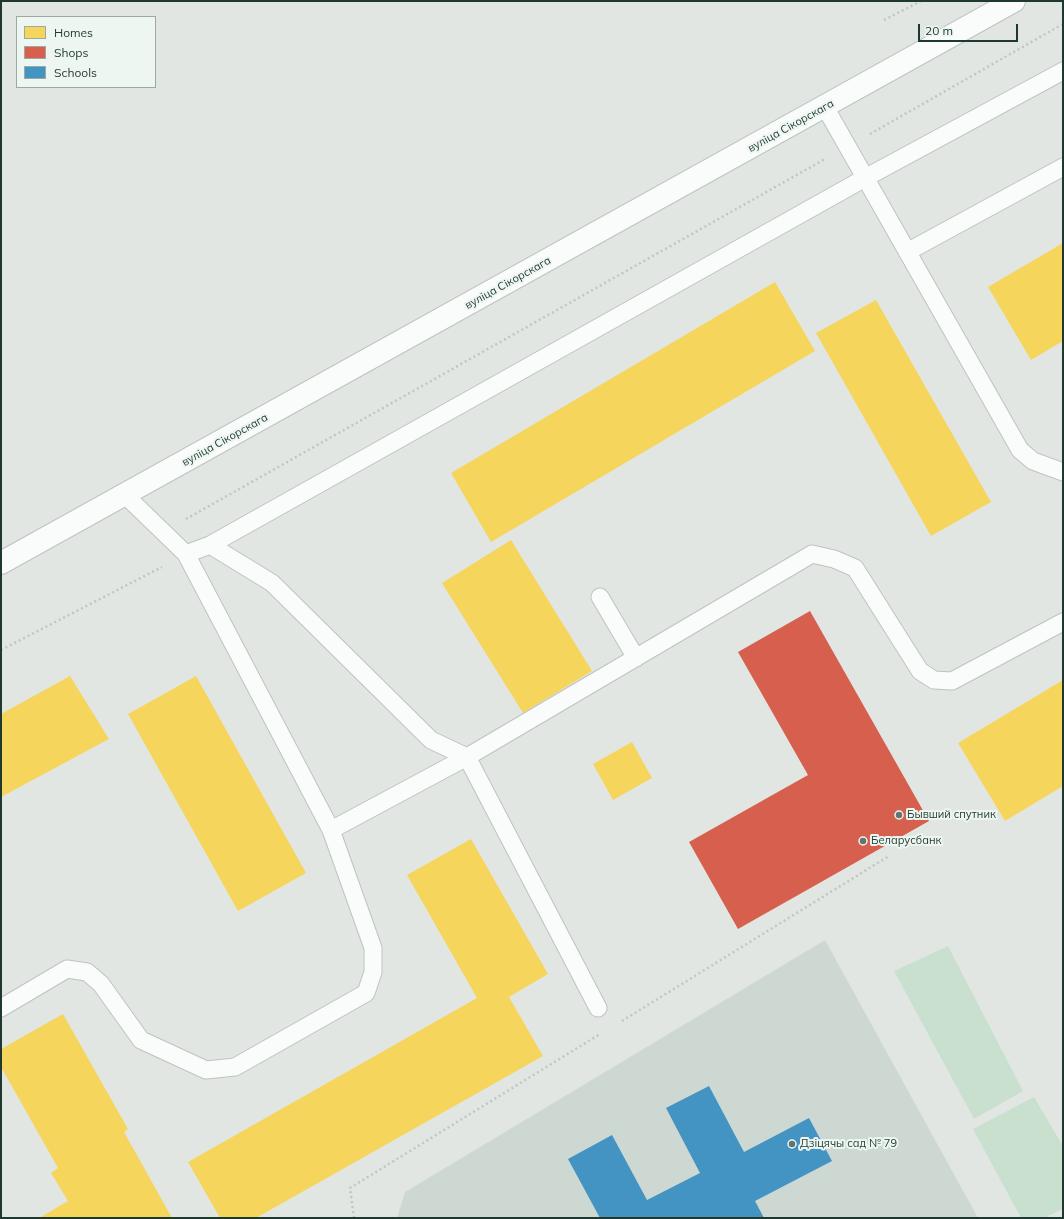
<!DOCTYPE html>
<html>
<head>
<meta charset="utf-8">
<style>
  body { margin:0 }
  #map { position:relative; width:1064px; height:1219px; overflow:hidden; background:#e1e6e3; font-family:Mulish,sans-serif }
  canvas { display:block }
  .frame { position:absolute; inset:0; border:2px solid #1f3830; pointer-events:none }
  .legend { position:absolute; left:16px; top:16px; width:140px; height:72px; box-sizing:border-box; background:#eef6f1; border:1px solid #9baaa4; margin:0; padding:5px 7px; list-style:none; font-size:12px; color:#1f3830 }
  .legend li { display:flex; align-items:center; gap:8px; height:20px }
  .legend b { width:20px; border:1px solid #9baaa4 }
  .scale { position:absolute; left:918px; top:24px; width:100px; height:18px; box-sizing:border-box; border:2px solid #1f3830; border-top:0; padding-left:5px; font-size:12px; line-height:14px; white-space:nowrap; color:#1f3830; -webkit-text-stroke:3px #eef6f1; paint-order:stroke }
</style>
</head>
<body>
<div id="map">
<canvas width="1064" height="1219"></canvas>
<div class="frame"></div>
<ul class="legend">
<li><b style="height:11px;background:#f6d55c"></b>Homes</li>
<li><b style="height:11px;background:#d6604d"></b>Shops</li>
<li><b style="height:11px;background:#4393c3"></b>Schools</li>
</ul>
<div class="scale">20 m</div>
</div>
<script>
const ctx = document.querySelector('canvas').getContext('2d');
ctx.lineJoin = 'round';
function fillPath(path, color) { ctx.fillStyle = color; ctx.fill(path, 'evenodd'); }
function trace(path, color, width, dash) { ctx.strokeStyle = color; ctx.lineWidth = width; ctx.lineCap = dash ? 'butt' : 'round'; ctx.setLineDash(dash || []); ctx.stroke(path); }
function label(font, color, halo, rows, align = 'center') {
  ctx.font = font + ' Mulish,sans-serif'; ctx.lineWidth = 4; ctx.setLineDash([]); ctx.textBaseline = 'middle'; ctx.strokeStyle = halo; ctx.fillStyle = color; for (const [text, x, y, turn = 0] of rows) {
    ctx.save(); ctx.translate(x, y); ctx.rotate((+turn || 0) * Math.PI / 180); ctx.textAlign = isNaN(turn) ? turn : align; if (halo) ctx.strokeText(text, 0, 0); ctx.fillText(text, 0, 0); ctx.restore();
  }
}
const built = new Path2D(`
  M825,940L978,1218H397L405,1192Z`);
const green = new Path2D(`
  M948,946L1023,1091L974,1119L894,971Z
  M1034,1097L1063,1146V1209L1044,1218H1021L973,1129Z`);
const homes = new Path2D(`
  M1063,243V341L1031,360L988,287Z
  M775,282L815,351L491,542L451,473Z
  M876,300L991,502L931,536L816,333Z
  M511,540L592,671L523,713L442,583Z
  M70,676L109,739L1,797V714Z
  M196,676L306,873L238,911L128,714Z
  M1063,680V786L1005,821L958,743Z
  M632,742L652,778L613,800L593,764Z
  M471,839L548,974L509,997L543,1056L256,1218H220L188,1162L477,998L407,875Z
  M63,1014L128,1129L124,1132L172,1218H39L68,1201L51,1173L58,1168L1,1067V1049Z`);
const shops = new Path2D(`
  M810,611L929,821L738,929L689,842L808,775L738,652Z`);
const schools = new Path2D(`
  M709,1086L744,1152L809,1118L832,1161L755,1201L764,1218H600L568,1159L612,1135L647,1200L700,1173L666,1108Z`);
const path = new Path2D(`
  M884,20L921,1
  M870,134L1063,24
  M186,519L825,159
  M1,650L162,567
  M622,1021L889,856
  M354,1218L350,1188L600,1034`);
const service = new Path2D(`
  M825,107L1020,450L1033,461L1063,472
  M907,252L1063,167
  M125,495L186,554L210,545L272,583L431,740L467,757L598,1008
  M210,545L865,178L1063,71
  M600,597L636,658
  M331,830L467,757L812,554L834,559L855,568L920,671L934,680L952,681L1063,622
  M1,1008L67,969L87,972L101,984L141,1040L206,1070L235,1067L366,993L373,972V948L331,830L186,554`);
const tertiary = new Path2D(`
  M1,563L1014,1`);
const markers = [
  [899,815,4,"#63756f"],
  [863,841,4,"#63756f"],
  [792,1144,4,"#63756f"]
];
const streetNames = [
  ["вуліца Сікорскага",791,126,-29],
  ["вуліца Сікорскага",508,283,-29],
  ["вуліца Сікорскага",225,440,-29]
];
const poiNames = [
  ["Бывший спутник",907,815],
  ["Беларусбанк",871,841],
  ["Дзіцячы сад № 79",800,1144]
];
fillPath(built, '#ced8d3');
fillPath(green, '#c9e0cf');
fillPath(homes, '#f6d55c');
fillPath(shops, '#d6604d');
fillPath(schools, '#4393c3');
trace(service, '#bec3c0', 19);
trace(tertiary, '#bec3c0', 24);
trace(path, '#bec7c4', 2.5, [2, 3]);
trace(service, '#fafbfb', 17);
trace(tertiary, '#fafbfb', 22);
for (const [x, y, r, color] of markers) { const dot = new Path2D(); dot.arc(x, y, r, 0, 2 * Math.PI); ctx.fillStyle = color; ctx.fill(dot); trace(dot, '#eef6f1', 1.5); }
label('11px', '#1f3830', '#eef6f1', streetNames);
label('11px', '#1f3830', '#eef6f1', poiNames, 'left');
</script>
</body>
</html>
